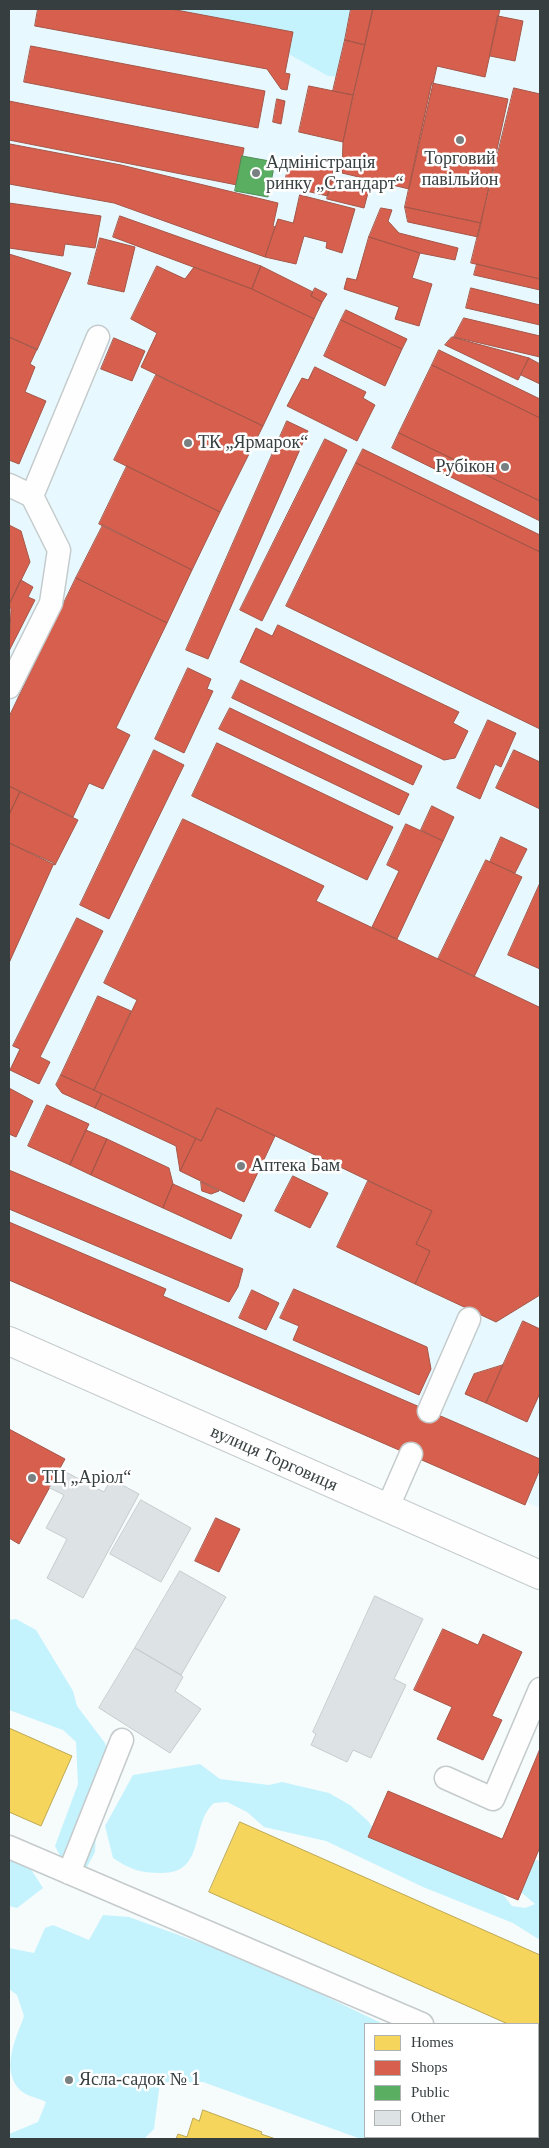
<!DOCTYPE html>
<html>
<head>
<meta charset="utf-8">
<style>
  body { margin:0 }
  #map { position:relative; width:549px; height:2148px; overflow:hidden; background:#f6fbfc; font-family:Georgia,serif }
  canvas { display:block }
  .frame { position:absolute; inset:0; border:10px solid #363e3f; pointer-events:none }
  .legend { position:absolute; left:364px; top:2023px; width:175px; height:115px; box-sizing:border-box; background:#fff; border:1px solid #afb2b2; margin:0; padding:6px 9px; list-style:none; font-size:15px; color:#363e3f }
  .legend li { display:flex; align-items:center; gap:10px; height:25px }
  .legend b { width:25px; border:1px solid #afb2b2 }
</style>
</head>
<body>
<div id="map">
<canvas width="549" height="2148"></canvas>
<div class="frame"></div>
<ul class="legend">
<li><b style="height:14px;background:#f6d55c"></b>Homes</li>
<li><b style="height:14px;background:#d6604d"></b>Shops</li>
<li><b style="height:14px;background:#5aae61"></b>Public</li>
<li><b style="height:14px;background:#dde3e5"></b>Other</li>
</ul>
</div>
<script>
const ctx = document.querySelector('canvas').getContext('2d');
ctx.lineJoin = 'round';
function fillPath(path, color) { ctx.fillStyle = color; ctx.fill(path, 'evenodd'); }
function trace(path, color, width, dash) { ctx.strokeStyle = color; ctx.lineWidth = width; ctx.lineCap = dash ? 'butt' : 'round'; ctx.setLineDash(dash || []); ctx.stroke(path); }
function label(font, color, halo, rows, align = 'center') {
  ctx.font = font + ' Georgia,serif'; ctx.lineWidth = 5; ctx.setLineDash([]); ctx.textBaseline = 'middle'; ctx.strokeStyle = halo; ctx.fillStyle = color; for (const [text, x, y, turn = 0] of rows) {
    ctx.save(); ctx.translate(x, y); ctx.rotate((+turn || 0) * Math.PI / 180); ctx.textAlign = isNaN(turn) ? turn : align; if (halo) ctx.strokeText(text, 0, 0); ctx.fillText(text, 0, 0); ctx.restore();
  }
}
const built = new Path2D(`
  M9,9H540V1508L9,1281Z`);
const green = new Path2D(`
  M164,9H356L346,77L328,76L278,48Z
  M16,1619L36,1630L73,1691L77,1706L105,1743L109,1757L97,1813L95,1852L87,1867L63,1862L55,1846L78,1784L76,1742L63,1730L9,1710V1620Z
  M200,1764L220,1779L269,1785L282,1782L329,1793L350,1805L368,1821L382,1841L391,1847L478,1876L498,1888L512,1906L525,1908L535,1904L510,1883L514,1863L538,1860L540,1862V1940L513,1923L423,1887L326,1841L264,1827L247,1812L227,1802L214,1803C189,1825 207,1874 160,1873C141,1873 129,1869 113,1858L105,1826L133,1775Z
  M9,1856L27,1863L43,1888L17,1908L9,1906Z
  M103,1915L129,1917L259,1964L383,2024H365V2137H538V2092H540V2139H361L203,2082H160L154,2129L144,2139H9V2134L38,2122L46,2102C38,2098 26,2096 20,2090C0,2069 16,2039 24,2016L17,1995L9,1989V1948L34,1953L45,1928L53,1925L89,1940Z`);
const homes = new Path2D(`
  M9,1728L72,1756L41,1826L9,1812Z
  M240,1822L540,1955V2038L538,2037V2024H508L209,1892Z
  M203,2110L262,2132L261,2134L276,2139H176L178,2134L187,2137L193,2118L199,2121Z`);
const shops = new Path2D(`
  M38,9H171L293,32L285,73L290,74L287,90L281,89L267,69L35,26Z
  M351,9H373L365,45L345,40Z
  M373,9H500L485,77L437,66L409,189L342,173L343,142Z
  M498,16L523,21L515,61L490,56Z
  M345,40L365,45L353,95L333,91Z
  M31,46L265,91L258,128L24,82Z
  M432,83L508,99L481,223L405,207Z
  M309,86L353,95L343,142L299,132Z
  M514,88L540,94V279L471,263Z
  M277,99L285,101L281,124L273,122Z
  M9,101L244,148L237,185L9,140Z
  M10,144L121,165L278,203L273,226L275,227L265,257L114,203L9,184Z
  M290,160L333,169L328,196L284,186Z
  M331,181L369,189L364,208L327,199Z
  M300,195L355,209L342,253L326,248L327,242L304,236L296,264L265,257L278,219L293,223Z
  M9,203L101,216L95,248L65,244L63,256L9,248Z
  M405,207L481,223L478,237L408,222Z
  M381,208L392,210L388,221L399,233L458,248L455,260L420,253L369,237Z
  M120,216L261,266L252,289L113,237Z
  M369,237L420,253L412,278L432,284L419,326L395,319L399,307L344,289L347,278L356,280Z
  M100,238L135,247L124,292L88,284Z
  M9,254L71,273L37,350L9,337Z
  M477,264L540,279V290L474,275Z
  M157,266L185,279L194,267L252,289L314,319L263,426L141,367L157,333L131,319Z
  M261,266L313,292L311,296L322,302L314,319L252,289Z
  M315,288L327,294L322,302L311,296Z
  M471,288L540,305V325L466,308Z
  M346,310L407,339L402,349L341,320Z
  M464,318L540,336V357L454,337Z
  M341,320L402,349L385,386L324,356Z
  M9,337L37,349L30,364L35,367L25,392L46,401L19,464L9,460Z
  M452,337L529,358L518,380L445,345Z
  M114,338L145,351L132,381L101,369Z
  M439,350L540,399V418L432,365Z
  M529,358L540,364V384L521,375Z
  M432,365L540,418V501L399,433Z
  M315,367L366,392L363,398L375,405L357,441L287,406L302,378L308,380Z
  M156,375L263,426L220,512L114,460Z
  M287,421L308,431L208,659L186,650Z
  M399,433L540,501V521L392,448Z
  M325,439L347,450L262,621L240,610Z
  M363,449L540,535V552L356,463Z
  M356,463L540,552V729L286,606Z
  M127,466L220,512L192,570L99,524Z
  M9,525L21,531L30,562L9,605Z
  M103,525L192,570L167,623L76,578Z
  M76,578L167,623L116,728L130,735L103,789L89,783L73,817L9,786V717Z
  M21,580L33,587L28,597L35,600L9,651L11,609L9,605Z
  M278,625L459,712L453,723L468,731L455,758L444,760L240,662L256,628L272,636Z
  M188,668L211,679L207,689L213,691L184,753L155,739Z
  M241,680L422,766L413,785L232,698Z
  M230,708L409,794L399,815L219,729Z
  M488,720L516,733L501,767L495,764L480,799L457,788Z
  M217,743L393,827L367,880L192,796Z
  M154,750L184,765L109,919L80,905Z
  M514,750L540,762V809L496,788Z
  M9,786L20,792L9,815Z
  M20,792L78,820L55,865L9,843V815Z
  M432,806L454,817L443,841L421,830Z
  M183,819L324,886L316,901L539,1007L540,1005V1295L496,1322L415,1284L430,1251L416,1244L432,1211L217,1108L201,1141L94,1090L137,1000L104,983Z
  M406,824L443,841L397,939L372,927L399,871L387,865Z
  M501,837L527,849L515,873L490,862Z
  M9,843L54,863L9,963Z
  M486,860L522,877L474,977L438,959Z
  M540,883V969L508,955Z
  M77,918L103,931L40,1057L50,1062L39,1084L10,1070L20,1049L13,1046Z
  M98,996L131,1011L94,1090L61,1075Z
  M61,1075L102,1094L95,1108L62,1093L56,1085Z
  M9,1088L33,1101L16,1137L9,1134Z
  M102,1094L196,1138L180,1171L176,1146L95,1108Z
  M47,1105L89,1124L70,1165L28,1146Z
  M217,1108L275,1136L244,1202L180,1171L196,1138L201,1141Z
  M86,1130L107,1139L91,1175L70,1165Z
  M107,1139L169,1168L173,1184L163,1208L91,1175Z
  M9,1170L243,1269L238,1287L229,1302L9,1209Z
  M293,1176L328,1193L310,1228L275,1211Z
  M368,1181L432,1211L416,1244L430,1251L415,1284L337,1247Z
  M201,1182L219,1191L211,1194L202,1191Z
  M173,1184L242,1215L231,1239L163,1208Z
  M9,1222L166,1289L163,1296L540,1459V1469L525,1505L9,1280Z
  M294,1289L427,1347L431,1369L419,1395L293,1340L299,1326L280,1318Z
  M252,1290L279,1303L266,1330L239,1318Z
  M523,1321L540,1329V1393L527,1422L486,1403Z
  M503,1365L486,1403L465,1394L474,1374Z
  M9,1429L65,1459L19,1544L9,1538Z
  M216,1518L240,1529L219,1572L195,1561Z
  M443,1629L478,1645L483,1634L522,1652L492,1716L502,1720L483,1760L437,1739L452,1707L414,1690Z
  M540,1749V1847L518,1900L368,1837L388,1791L502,1839Z`);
const public = new Path2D(`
  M242,156L275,162L268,197L235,191Z`);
const building = new Path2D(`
  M60,1469L104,1492L111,1479L139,1494L83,1598L47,1578L67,1539L46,1528L64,1495L50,1488Z
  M141,1500L191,1528L161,1582L110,1554Z
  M180,1571L226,1597L181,1675L135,1648Z
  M375,1596L423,1619L394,1679L406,1685L371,1758L353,1750L347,1762L311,1745L316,1734L313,1732Z
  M135,1648L181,1675L183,1677L175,1691L201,1709L170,1753L99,1708Z`);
const lane = new Path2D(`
  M9,485L32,496L98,337
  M9,687L51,603L59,550L32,496
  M429,1411L469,1319
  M387,1509L411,1454
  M446,1778L493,1799L540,1689
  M9,1847L422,2024
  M69,1873L122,1740
  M538,2074L540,2075`);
const secondary = new Path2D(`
  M9,1341L540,1575`);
const markers = [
  [460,140,5,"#798081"],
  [256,173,5,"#798081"],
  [188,443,5,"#798081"],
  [505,467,5,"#798081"],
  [241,1166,5,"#798081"],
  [32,1478,5,"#798081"],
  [69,2080,5,"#798081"]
];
const poiNames = [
  ["Торговий",460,159,"center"],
  ["павільйон",460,180,"center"],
  ["Адміністрація",266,163],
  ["ринку „Стандарт“",266,184],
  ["ТК „Ярмарок“",198,443],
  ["Рубікон",495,467,"right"],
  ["Аптека Бам",251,1166],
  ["ТЦ „Аріол“",42,1478],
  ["Ясла-садок № 1",79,2080]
];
const streetNames = [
  ["вулиця Торговиця",274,1459,24]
];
fillPath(built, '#e7f9fe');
fillPath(green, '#c5f3fd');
fillPath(homes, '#f6d55c');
trace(homes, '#bca853', 1);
fillPath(shops, '#d6604d');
trace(shops, '#a65649', 1);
fillPath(public, '#5aae61');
trace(public, '#4f8c57', 1);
fillPath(building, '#dde3e5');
trace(building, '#c6cccd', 1);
trace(lane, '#c5cbcc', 25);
trace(secondary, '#c5cbcc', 30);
trace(lane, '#fefeff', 22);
trace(secondary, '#fefeff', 28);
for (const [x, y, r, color] of markers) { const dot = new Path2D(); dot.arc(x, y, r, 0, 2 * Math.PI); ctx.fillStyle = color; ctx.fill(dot); trace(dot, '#fff', 2); }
label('18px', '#363e3f', '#fff', poiNames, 'left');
label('18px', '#363e3f', '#fff', streetNames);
</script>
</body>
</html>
